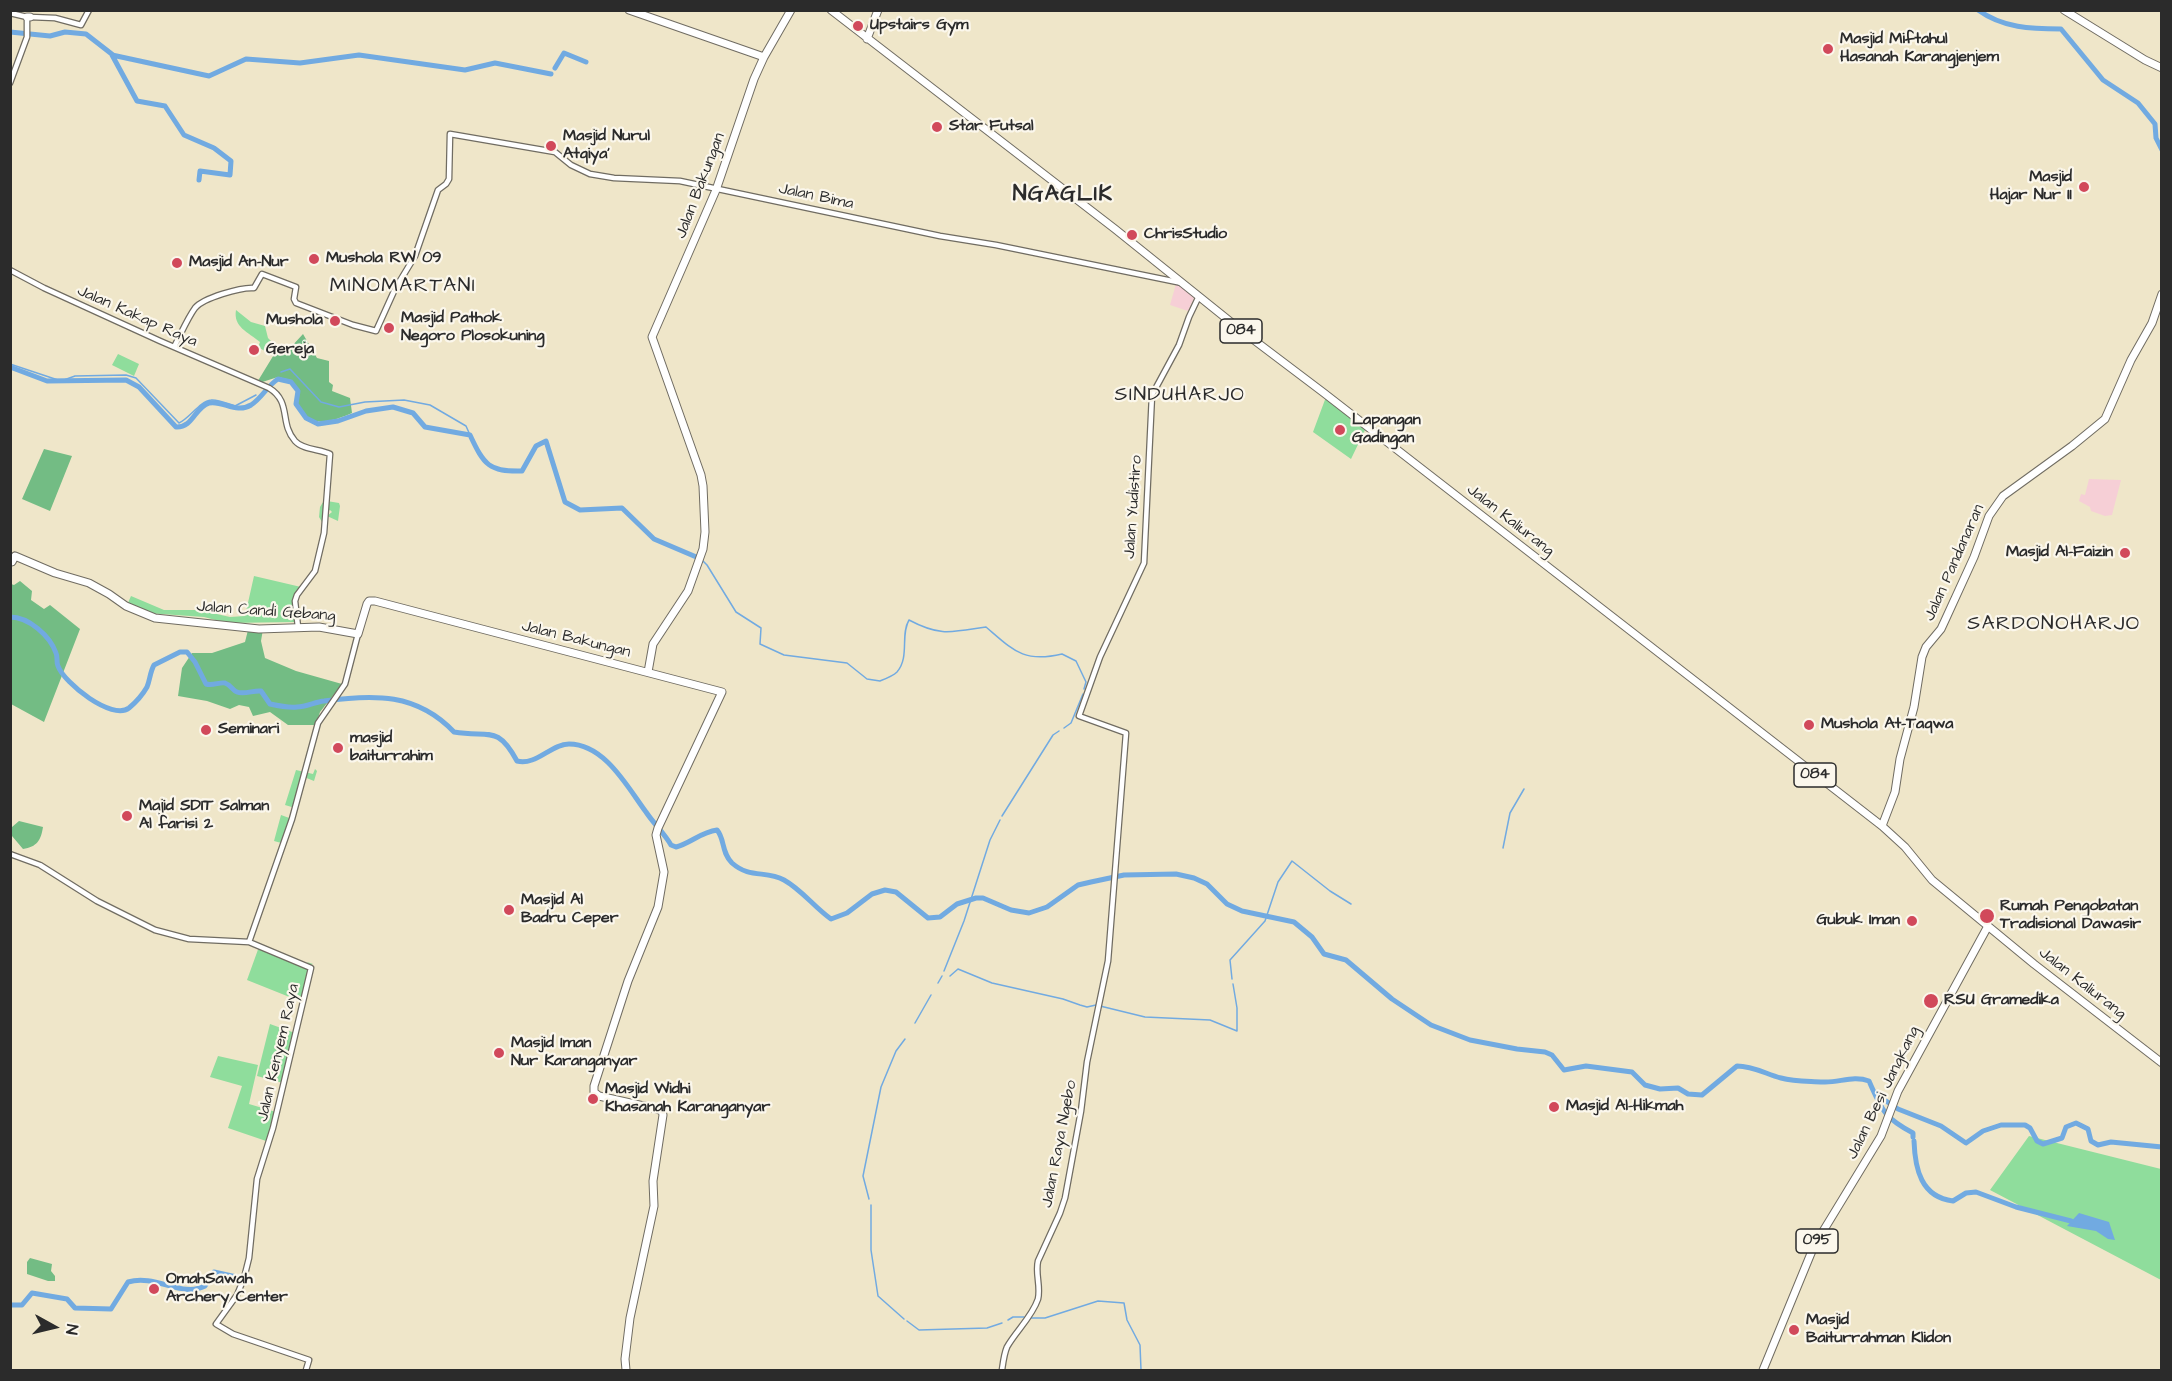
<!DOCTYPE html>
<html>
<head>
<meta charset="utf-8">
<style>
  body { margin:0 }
  #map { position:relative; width:2172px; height:1381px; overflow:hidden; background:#efe6c9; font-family:"Architects Daughter",sans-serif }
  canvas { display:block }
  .frame { position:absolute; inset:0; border:12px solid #2b2b2b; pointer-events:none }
  .north { position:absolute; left:24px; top:1297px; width:60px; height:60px; -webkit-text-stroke:4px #fbf7ec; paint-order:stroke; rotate:98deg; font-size:16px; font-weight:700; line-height:24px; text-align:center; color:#2b2b2b }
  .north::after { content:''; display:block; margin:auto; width:21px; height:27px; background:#2b2b2b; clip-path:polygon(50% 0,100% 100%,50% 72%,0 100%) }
</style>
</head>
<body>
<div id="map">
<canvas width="2172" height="1381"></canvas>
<div class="frame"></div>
<div class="north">N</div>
</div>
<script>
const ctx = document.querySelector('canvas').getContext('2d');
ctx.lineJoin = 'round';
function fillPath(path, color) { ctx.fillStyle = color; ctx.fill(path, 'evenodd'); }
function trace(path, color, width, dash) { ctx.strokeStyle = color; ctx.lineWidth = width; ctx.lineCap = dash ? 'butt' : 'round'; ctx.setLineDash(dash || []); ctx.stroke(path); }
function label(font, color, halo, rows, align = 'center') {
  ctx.font = font + ' "Architects Daughter",sans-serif'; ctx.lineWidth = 4.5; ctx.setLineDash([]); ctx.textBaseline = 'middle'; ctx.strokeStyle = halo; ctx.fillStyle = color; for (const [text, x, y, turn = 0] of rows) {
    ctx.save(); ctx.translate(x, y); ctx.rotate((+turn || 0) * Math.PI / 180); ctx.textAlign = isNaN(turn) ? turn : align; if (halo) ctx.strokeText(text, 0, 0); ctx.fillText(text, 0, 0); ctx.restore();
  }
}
const built = new Path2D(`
  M1176,284H1181L1195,296L1188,311L1170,305Z
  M2089,479L2121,480L2112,515L2105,516L2091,511L2090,507L2079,501L2081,494L2085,495Z`);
const green = new Path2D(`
  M236,310L251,322L265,326L268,338L278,348L273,356L258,347L260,342C248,332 233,327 236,310Z
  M118,354L139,364L134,376L112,365Z
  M1326,397L1366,428L1351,459L1313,432Z
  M325,499L327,501L339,503L340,506L338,521L327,516L332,512L330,510L324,513L322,522L319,517L320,507Z
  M254,576L301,587L296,592V622L227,623L204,617L147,613L127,605L131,596L164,610H199L230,617L245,616Z
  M315,769L317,771L314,781L304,777L295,808L285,805L296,770L313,774Z
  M281,815L292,819L285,844L274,841Z
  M260,944L309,964L307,962L313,964L311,965L302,1002L247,980Z
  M270,1024L295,1033L283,1083L257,1076Z
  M218,1056L258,1065L249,1104L276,1112L269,1142L228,1128L242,1086L210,1077Z
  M2029,1136L2161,1169V1280L1990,1190Z`);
const forest = new Path2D(`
  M303,334L317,358L329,361V382L333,385L332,391L350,398L352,413C338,419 318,427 305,416C302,413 299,407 297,404L299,390L291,380L278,377L256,384L278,348L291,347Z
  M44,449L72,456L50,511L22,499Z
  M20,581L32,591L31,600L44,609L50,605L80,629L44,722L11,704V584L14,585Z
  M263,629L261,641L265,658L296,671L342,684L320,712L316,725H288L270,712L253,716L249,707L239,705L230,709L207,701L178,696L182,668L192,653H212L245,642L248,630Z
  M19,821L43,827C41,840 37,847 23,849L12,836V827Z
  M30,1258L52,1264L51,1271L55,1276V1281H48L27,1274V1262Z`);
const water = new Path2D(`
  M2079,1213L2109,1222L2115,1240L2108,1239L2096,1231L2067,1226Z`);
const stream = new Path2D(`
  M10,364L61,381L75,376L126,375L136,378L179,423C190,418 200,401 211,400C218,399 228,404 235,406L256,395
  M281,372L290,369L321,402L339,407L365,402L404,400L430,405L466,426L470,435
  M702,560L707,565L736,612L761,628L760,644L784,655L847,663L867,679L880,681C885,679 893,676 897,672C910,657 900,635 909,620C941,637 952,632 986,627C1014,651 1024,663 1062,654L1076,661L1086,682L1084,689
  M1064,728L1071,723L1083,694
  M1002,816L1053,735L1059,731
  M1503,848L1510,813L1524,789
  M944,971L964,921L990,840L1000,820
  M950,976L958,969L992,983L1063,999L1080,1005L1087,1007L1096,1005L1145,1017L1210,1020L1237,1031V1008L1233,984
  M1232,979L1230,960L1265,921L1278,882L1292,861L1330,891L1351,904
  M938,983L942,976
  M915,1023L931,995
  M869,1199L863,1176L881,1087L896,1051L905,1039
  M871,1205V1250L878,1296L904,1319
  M1030,1318H1045L1098,1301L1124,1303L1127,1320L1140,1345L1141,1370
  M1008,1320L1013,1317H1024
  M907,1321L919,1330L987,1328L1002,1323`);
const river = new Path2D(`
  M1978,10C2003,28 2031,29 2061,29L2103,80L2138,103L2155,124L2156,138L2162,150
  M10,32L50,36L65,32L86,34L113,55
  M555,68L564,53L586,62
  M199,180L200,171L230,175L231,161L214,148L184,135L165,106L137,101L112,55L209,76L246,59L300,63L359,55L465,70L495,63L551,74
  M10,367L47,381L126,380L139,387L176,427C193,428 195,407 209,403C223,400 236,414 251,405C262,398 267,386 278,379L291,382L298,391L296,404L306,418L318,424L338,421L366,411L393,407L413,413L425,427L470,435C484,465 489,472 522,471L536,446L546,441L565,502L580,510L622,508L654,539L701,559
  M10,617C29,617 50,636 56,653C58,657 56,662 58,666C64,683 112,721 129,708C135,703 143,694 147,687C150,680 150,672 154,665L180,652H187L195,662L206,684C213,686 219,682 225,683C231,685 232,690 237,692C244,695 254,690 261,691L270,704C279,706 288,708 297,707C306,707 315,702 324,701C374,694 417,693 454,732C489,738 497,724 517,761C536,766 551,744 569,744C605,744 628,788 646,812C654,824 664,833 671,845L676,847C691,843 701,832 717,830C725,839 721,852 732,863C750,879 766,870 784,880C802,890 814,907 831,919L847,913L872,894L885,890L896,892L928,918L940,917L957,904L976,898H983L1011,910L1029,913L1047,907L1078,885L1091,882L1124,875L1176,874L1194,878L1207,884L1227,904L1242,911L1294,922L1312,937L1324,954L1346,960L1392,999L1431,1025L1470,1040L1517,1049L1545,1052L1552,1055L1564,1070L1586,1066L1632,1072L1645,1085L1660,1089L1678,1088L1688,1094L1702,1095L1737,1066C1753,1066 1766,1074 1781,1078C1795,1082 1809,1081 1823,1082C1839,1083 1853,1075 1869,1081C1882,1110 1884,1118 1913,1133V1137
  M1877,1095L1898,1109L1941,1126L1966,1143L1983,1131L2001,1125H2025L2030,1128L2037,1141L2043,1144L2062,1138L2066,1127L2076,1123L2088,1129L2091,1141L2098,1145L2111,1142L2162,1147
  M1914,1141C1915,1169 1921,1197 1953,1201L1966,1193L1976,1192L2016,1207L2071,1221
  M10,1305H22L32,1293L67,1299L75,1308L111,1309L128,1282C156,1274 182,1298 205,1286L214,1272L241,1278`);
const minor = new Path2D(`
  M10,13L27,17V37L10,83
  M30,17L55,18L81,25L89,10
  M10,270L44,288L160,341L269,388C292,402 279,423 295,441C303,450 320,449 330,454L324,533L315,571L297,595L295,601L298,627
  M174,347C181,334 187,319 195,308C203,298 241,287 254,288L262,274L296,287L294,299L296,303L353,325L376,331L395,289L415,256L438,190L446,184L449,179L450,134L555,152L571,165L590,174L614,178L680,181L940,236L996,245L1182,283
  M10,854L40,865L97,901L155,930L189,939L249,942L311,968L273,1128L257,1179L249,1258L244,1278L237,1295L216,1324L233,1334L309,1360L306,1370
  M249,942L292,819L318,723L345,684L358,634
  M1002,1370C1003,1363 1004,1354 1007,1347C1016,1331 1032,1317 1038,1299C1041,1286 1035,1274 1038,1261L1060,1213L1065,1198L1081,1111L1087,1062L1108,961L1126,733L1079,716L1100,657L1144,563L1152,395L1179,345L1189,317L1199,296`);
const major = new Path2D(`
  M629,10L764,57
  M831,10L1115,229L1242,331L1324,393L1882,826L1905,847L1932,880L2034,964L2162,1063
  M2064,10L2145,60L2162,68
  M27,17H30
  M867,39L878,10
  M10,562H12L15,556L55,573L89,583L109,594L126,606L155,618L259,629L319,627L358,634L367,604L369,601H375L722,692L658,828L656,835L664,872L658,907L628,981L594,1086V1092L599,1096L657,1109L662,1111L663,1115L653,1181L654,1206L630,1318L625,1359L626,1370
  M648,672L653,644L688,591L703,549L705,532L703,486L701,475L652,337L716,190L754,79L764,57L791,10
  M1882,826L1895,792L1900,759L1914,707L1922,657L1926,647L1941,629L1947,616L1974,557L1989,516L2003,496L2072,446L2105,419L2131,360L2152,323L2162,294
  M1763,1370L1814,1246L1881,1136L1898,1091L1988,926`);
const markers = [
  [858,26,6,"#d1495b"],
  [1828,49,6,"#d1495b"],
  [937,127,6,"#d1495b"],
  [551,146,6,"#d1495b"],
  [2084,187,6,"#d1495b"],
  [1132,235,6,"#d1495b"],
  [314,259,6,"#d1495b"],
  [177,263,6,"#d1495b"],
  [335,321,6,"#d1495b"],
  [389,328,6,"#d1495b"],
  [254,350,6,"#d1495b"],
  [1340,430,6,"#d1495b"],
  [2125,553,6,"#d1495b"],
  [1809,725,6,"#d1495b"],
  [206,730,6,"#d1495b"],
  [338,748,6,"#d1495b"],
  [127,816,6,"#d1495b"],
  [509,910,6,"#d1495b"],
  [1987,916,8,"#d1495b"],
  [1912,921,6,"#d1495b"],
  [1931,1001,8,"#d1495b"],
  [499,1053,6,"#d1495b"],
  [593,1099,6,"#d1495b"],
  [1554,1107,6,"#d1495b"],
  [154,1289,6,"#d1495b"],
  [1794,1330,6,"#d1495b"]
];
const shields = [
  [1241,331,42],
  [1815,775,42],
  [1817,1241,42]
];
const shieldNames = [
  ["084",1241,331],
  ["084",1815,775],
  ["095",1817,1241]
];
const poiNames = [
  ["Upstairs Gym",870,26],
  ["Masjid Miftahul",1840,40],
  ["Hasanah Karangjenjem",1840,58],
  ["Star Futsal",949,127],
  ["Masjid Nurul",563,137],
  ["Atqiya'",563,155],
  ["Masjid",2072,178,"right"],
  ["Hajar Nur II",2072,196,"right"],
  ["ChrisStudio",1144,235],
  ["Mushola RW 09",326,259],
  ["Masjid An-Nur",189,263],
  ["Masjid Pathok",401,319],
  ["Negoro Plosokuning",401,337],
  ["Mushola",323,321,"right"],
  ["Gereja",266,350],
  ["Lapangan",1352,421],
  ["Gadingan",1352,439],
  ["Masjid Al-Faizin",2113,553,"right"],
  ["Mushola At-Taqwa",1821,725],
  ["Seminari",218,730],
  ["masjid",350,739],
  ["baiturrahim",350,757],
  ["Majid SDIT Salman",139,807],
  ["Al farisi 2",139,825],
  ["Masjid Al",521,901],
  ["Badru Ceper",521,919],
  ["Rumah Pengobatan",2000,907],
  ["Tradisional Dawasir",2000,925],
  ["Gubuk Iman",1900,921,"right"],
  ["RSU Gramedika",1944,1001],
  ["Masjid Iman",511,1044],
  ["Nur Karanganyar",511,1062],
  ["Masjid Widhi",605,1090],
  ["Khasanah Karanganyar",605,1108],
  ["Masjid Al-Hikmah",1566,1107],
  ["OmahSawah",166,1280],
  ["Archery Center",166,1298],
  ["Masjid",1806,1321],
  ["Baiturrahman Klidon",1806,1339]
];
const streetNames = [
  ["Jalan Bakungan",701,186,-69],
  ["Jalan Bima",816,197,12],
  ["Jalan Kakap Raya",137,317,24],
  ["Jalan Yudistiro",1134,507,-86],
  ["Jalan Kaliurang",1510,521,38],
  ["Jalan Pandanaran",1955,563,-66],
  ["Jalan Candi Gebang",266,612,4],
  ["Jalan Bakungan",576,640,14],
  ["Jalan Kaliurang",2082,984,38],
  ["Jalan Kenyem Raya",279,1053,-77],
  ["Jalan Besi Jangkang",1884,1093,-64],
  ["Jalan Raya Ngebo",1060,1144,-79]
];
const quarterNames = [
  ["MINOMARTANI",403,287],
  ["SINDUHARJO",1180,396],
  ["SARDONOHARJO",2054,625]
];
const districtNames = [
  ["NGAGLIK",1063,195]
];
fillPath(built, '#f6cfd6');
fillPath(green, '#8fdd9c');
fillPath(forest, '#73bc84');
fillPath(water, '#71aae1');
trace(stream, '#71aae1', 1.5);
trace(river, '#71aae1', 5);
trace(minor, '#706c62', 7);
trace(major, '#706c62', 9);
trace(minor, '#fff', 4.5);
trace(major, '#fff', 7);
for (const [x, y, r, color] of markers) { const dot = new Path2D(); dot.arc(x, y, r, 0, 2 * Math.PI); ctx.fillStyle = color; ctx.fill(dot); trace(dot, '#fbf7ec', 2); }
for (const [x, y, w] of shields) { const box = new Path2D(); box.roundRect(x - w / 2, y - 12, w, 24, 4.5); ctx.fillStyle = '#fbf7ec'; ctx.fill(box); trace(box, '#2b2b2b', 1.5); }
label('bold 15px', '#2b2b2b', null, shieldNames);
label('bold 16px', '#2b2b2b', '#fbf7ec', poiNames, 'left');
label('16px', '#2b2b2b', '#fbf7ec', streetNames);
ctx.letterSpacing = '1.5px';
label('20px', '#2b2b2b', '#fbf7ec', quarterNames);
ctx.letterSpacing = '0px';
ctx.letterSpacing = '1.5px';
label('bold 22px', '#2b2b2b', '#fbf7ec', districtNames);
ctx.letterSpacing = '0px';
</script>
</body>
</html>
